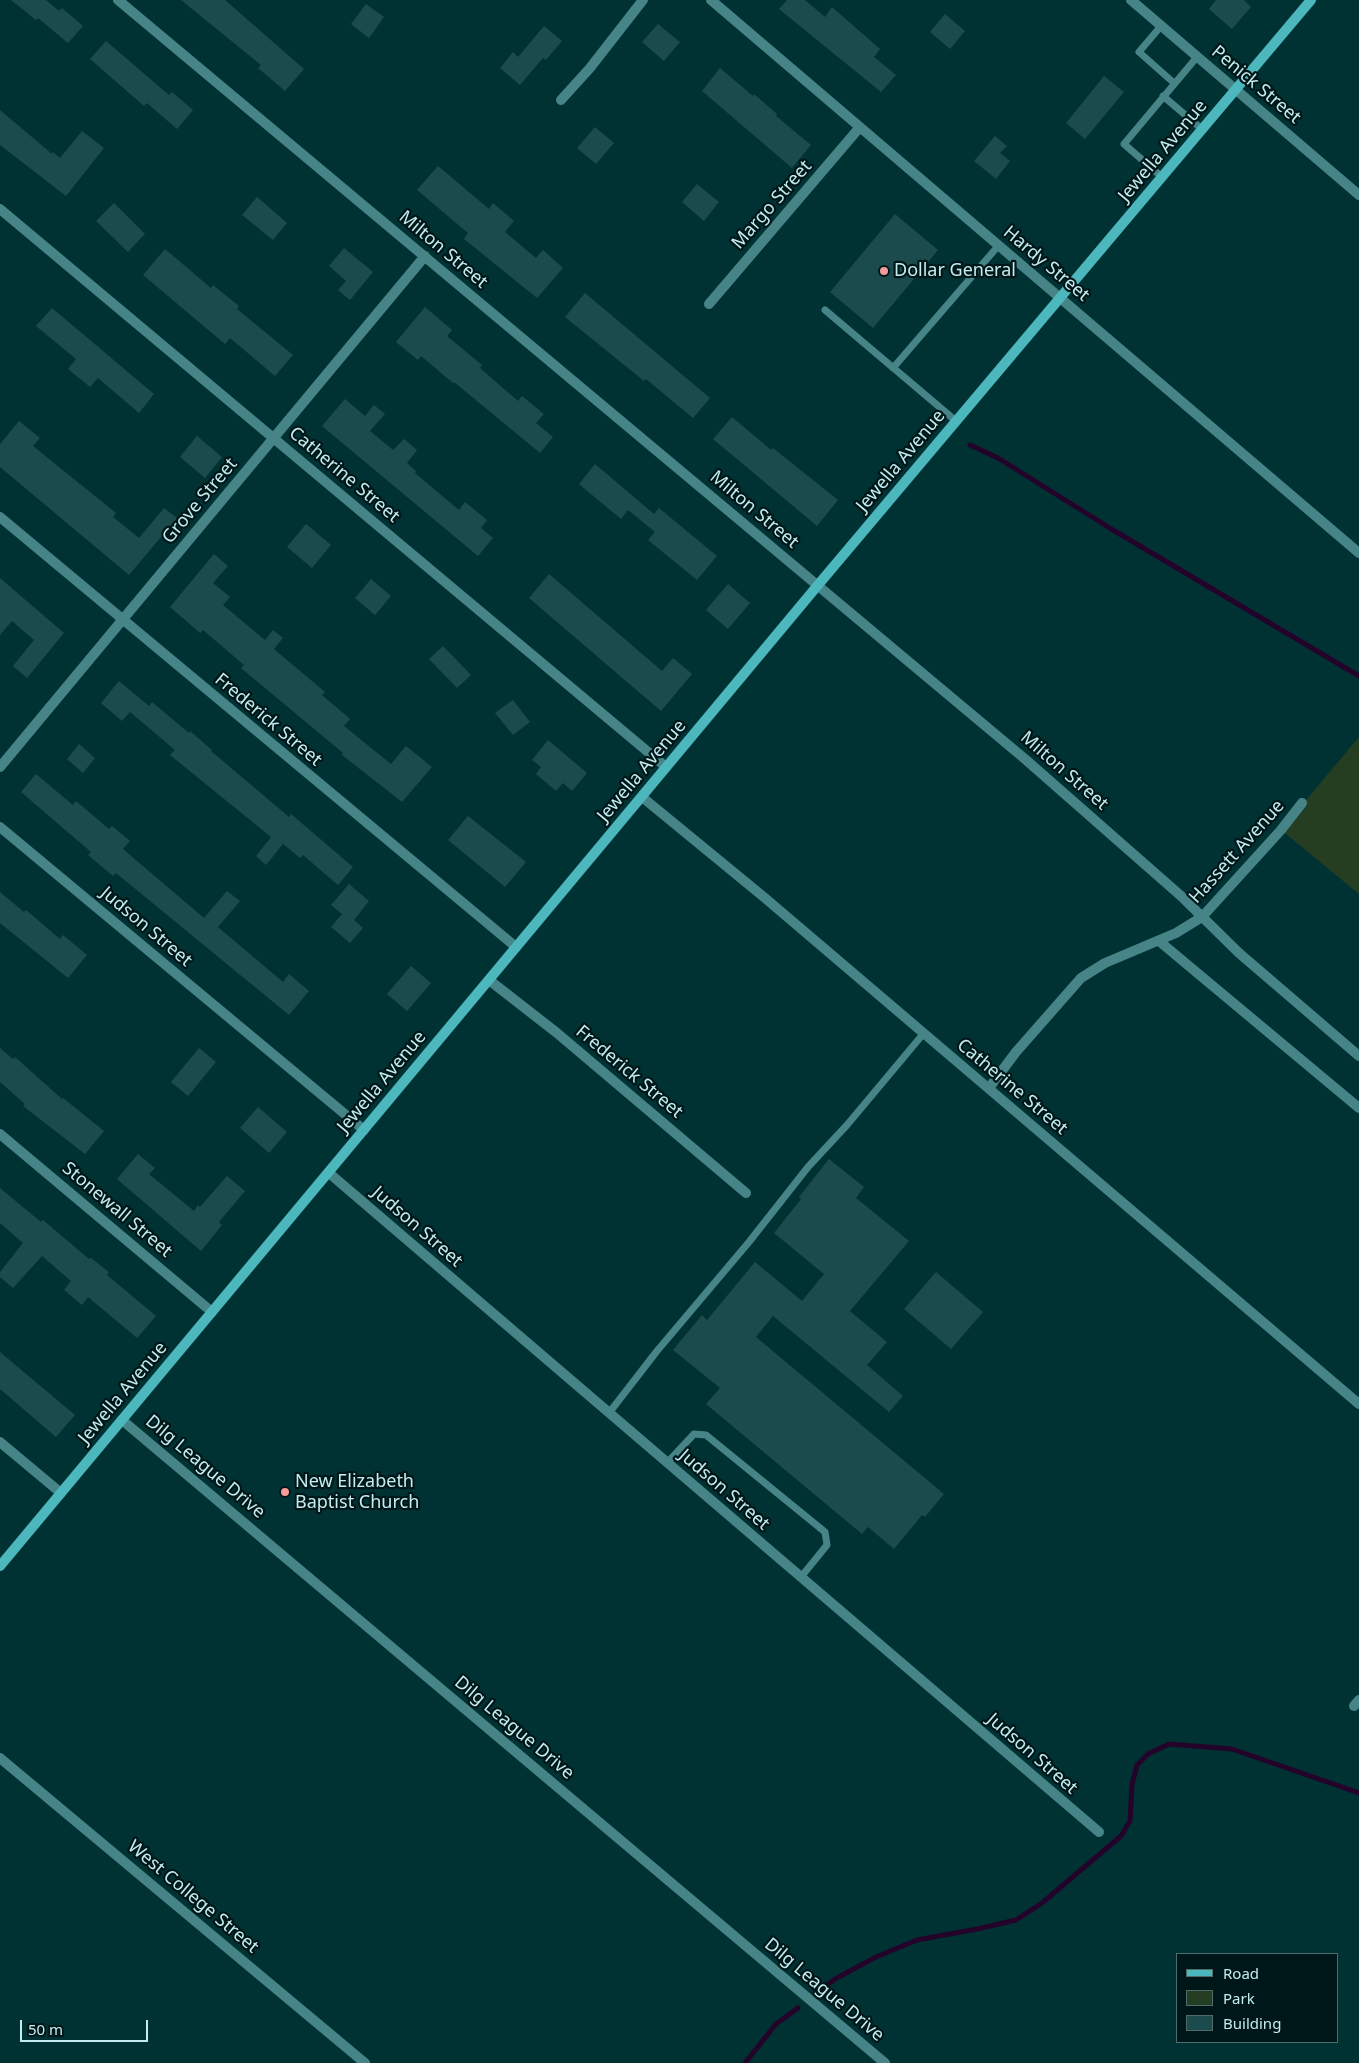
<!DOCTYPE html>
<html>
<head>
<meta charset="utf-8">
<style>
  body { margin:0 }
  #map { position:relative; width:1359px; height:2063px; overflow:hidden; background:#003234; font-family:"Noto Sans",sans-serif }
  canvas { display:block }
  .legend { position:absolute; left:1176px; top:1953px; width:162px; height:90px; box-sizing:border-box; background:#001719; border:1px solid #4e6c6e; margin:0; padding:6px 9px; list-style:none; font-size:15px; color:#c4ecee }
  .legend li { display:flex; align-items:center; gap:10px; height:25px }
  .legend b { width:25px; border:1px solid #4e6c6e }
  .scale { position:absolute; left:20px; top:2020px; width:128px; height:22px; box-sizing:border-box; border:2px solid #c4ecee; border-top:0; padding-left:6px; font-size:15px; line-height:18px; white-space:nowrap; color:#c4ecee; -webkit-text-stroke:4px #001719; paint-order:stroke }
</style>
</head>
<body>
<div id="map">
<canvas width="1359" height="2063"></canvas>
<ul class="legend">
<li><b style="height:6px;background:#4cb7bd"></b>Road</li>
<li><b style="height:14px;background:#253d20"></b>Park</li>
<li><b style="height:14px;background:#1c4b4d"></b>Building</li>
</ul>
<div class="scale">50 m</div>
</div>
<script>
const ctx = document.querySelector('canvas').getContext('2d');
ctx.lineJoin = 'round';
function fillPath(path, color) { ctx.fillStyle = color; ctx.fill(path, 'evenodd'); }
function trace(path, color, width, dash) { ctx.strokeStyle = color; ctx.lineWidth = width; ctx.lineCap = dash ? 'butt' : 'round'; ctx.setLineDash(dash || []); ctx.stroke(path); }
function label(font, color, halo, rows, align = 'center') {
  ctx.font = font + ' "Noto Sans",sans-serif'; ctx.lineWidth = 4.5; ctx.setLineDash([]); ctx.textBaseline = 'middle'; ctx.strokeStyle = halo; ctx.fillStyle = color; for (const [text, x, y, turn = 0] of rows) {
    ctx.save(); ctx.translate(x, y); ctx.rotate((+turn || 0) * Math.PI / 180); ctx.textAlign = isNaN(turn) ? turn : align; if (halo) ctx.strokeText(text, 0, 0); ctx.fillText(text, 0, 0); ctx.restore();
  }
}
const green = new Path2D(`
  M1359,737V894L1281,830Z`);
const stream = new Path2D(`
  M970,445L998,458L1113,530L1359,676
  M820,1990L835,1979L876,1957L917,1940L977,1929L1016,1920L1042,1903L1121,1836L1130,1821L1132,1784L1137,1765L1148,1754L1169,1744L1232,1749L1359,1793
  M745,2063L776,2024L798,2008`);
const building = new Path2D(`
  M11,0H46L59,11L62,8L83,26L68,43L38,18L36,20Z
  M181,0H225L304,69L285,91L258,68L261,65Z
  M787,0H805L825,17L832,7L880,49L874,57L896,75L881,92L779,9Z
  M1216,0H1244L1251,7L1232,29L1209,9Z
  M366,4L384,17L369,38L351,24Z
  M945,14L965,31L950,49L930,32Z
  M658,24L680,42L664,61L642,42Z
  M544,26L562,41L546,60L543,58L520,85L500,68L513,52L518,57Z
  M106,41L169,95L172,92L193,110L177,129L147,103L144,106L90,59Z
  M720,68L753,96L754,94L777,114L776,116L811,145L792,168L702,91Z
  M1104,76L1124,92L1085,139L1066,123Z
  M0,110L52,154L53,152L60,158L82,131L104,148L66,196L0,145Z
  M595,127L614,143L596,164L577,148Z
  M995,136L1007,146L1000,153L1010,161L996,179L974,161Z
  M438,166L489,209L493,203L514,221L505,232L536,258L543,250L563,268L537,298L464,239L468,233L417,190Z
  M697,184L719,202L704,221L682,202Z
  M257,197L287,223L273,240L242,215Z
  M114,203L145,234L128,252L96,221Z
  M895,214L938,250L873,328L830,292Z
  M344,248L373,272L350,300L338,290L346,281L329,266Z
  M165,249L211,288L213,285L239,306L237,309L293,355L275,376L230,338L225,344L143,275Z
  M585,293L710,398L693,418L646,379L644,381L565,317Z
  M425,307L452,330L447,336L482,365L480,368L518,401L522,396L544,414L536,423L553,437L540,453L454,382L453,383L421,356L418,360L396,342Z
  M52,308L154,394L139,413L98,378L90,387L68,369L76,359L36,326Z
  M345,399L365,416L374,405L385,414L370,431L393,450L404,439L417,450L407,463L416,471L415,473L459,510L465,502L487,520L481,528L493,538L478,556L322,426Z
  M732,417L771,450L773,448L838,500L817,526L713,439Z
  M19,421L40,438L33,446L116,513L113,517L139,538L164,508L177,518L129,575L0,467V444Z
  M197,436L222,457L205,478L180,457Z
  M595,464L654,514L659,508L717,556L697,580L648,540L655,532L628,510L621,519L579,484Z
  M306,524L331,545L312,568L287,547Z
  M214,554L228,566L213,583L230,597L223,605L265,640L273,630L283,638L274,649L325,692L322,695L350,719L344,726L391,764L406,746L432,767L402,802L342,755L343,753L241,668L244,665L203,630L200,633L170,607Z
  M549,574L662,671L673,658L692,674L661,711L529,598Z
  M0,578L64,633L27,678L13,666L34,640L12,621L0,635Z
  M371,579L391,596L375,615L355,598Z
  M728,584L750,603L728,629L706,610Z
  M443,646L471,675L457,688L429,659Z
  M119,681L149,706L152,702L189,733L190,731L212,750L211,751L289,817L291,814L353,867L338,885L303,855L300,858L283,844L266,865L256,856L271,837L170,755L175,750L130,712L122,721L101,703Z
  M513,700L530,722L513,735L495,713Z
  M548,740L587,773L572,791L563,783L556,791L536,774L541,767L532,760Z
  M79,744L95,758L83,773L67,759Z
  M36,774L73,805L76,801L109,829L112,826L130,841L123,849L204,918L227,891L240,901L218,927L283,982L289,974L309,991L289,1015L116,873L113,876L88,855L91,852L21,792Z
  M468,816L526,862L505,887L448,840Z
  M349,884L369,901L354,920L363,928L350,943L331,927L342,914L331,905Z
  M0,892L24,912L26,910L60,939L63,935L87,955L68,978L0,923Z
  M411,966L431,983L407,1011L387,994Z
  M0,1048L13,1059L15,1057L62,1099L63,1098L104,1131L85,1154L23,1106L25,1104L0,1082Z
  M199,1048L216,1062L188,1096L171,1082Z
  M258,1107L287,1132L269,1153L240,1128Z
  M138,1154L155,1168L149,1174L194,1211L198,1205L200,1207L227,1176L245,1191L219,1222L222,1225L201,1251L117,1179Z
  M829,1159L864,1187L856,1198L909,1241L850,1311L887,1342L867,1365L903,1396L889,1412L773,1316L756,1337L944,1494L925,1517L922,1515L894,1549L868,1527L862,1534L706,1404L720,1388L673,1350L702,1315L707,1320L755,1262L802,1301L824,1274L774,1233L801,1199L799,1197Z
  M0,1188L41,1222L43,1220L89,1259L91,1258L109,1272L107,1275L156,1316L137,1338L88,1297L82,1305L64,1290L71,1281L42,1256L13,1288L0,1277V1272L23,1243L0,1223Z
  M936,1272L983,1312L951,1349L904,1309Z
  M0,1352L75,1415L56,1437L0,1389Z`);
const service = new Path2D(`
  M1161,26L1139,52L1174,83
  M1163,96L1203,130
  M1162,177L1124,144L1197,57
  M825,310L956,421
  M893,368L999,245
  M609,1413L657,1351L749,1242L808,1167L847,1125L924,1033
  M667,1463L694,1434L706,1435L825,1532L827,1545L801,1577`);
const minor = new Path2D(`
  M118,0L1025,759L1181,896L1239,953L1359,1056
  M711,0L1359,553
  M1131,0L1359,195
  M561,100L590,68L643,0
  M0,209L666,767
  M709,304L860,127
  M0,517L516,947
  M0,767L425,256
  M642,797L765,898L1359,1404
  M0,827L364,1130
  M1159,941L1359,1108
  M489,980L557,1033L746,1193
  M989,1088L1016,1052L1081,978L1105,963L1176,933L1202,917L1281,830L1302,803
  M0,1134L212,1312
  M329,1173L1099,1832
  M122,1420L885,2063
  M0,1442L61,1493
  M1354,1706L1359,1700
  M0,1758L365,2063`);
const secondary = new Path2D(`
  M0,1566L818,585L1311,0`);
const markers = [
  [884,271,5,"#f59b9a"],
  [285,1492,5,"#f59b9a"]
];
const streetNames = [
  ["Penick Street",1256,85,40],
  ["Jewella Avenue",1163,151,-50],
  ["Margo Street",772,205,-49],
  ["Milton Street",443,250,40],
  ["Hardy Street",1046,264,40],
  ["Jewella Avenue",901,461,-50],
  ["Catherine Street",344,475,40],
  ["Grove Street",200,501,-50],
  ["Milton Street",754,510,40],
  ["Frederick Street",268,720,40],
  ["Jewella Avenue",642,771,-50],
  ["Milton Street",1064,771,41],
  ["Hassett Avenue",1237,852,-48],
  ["Judson Street",146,927,40],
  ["Frederick Street",629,1072,40],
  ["Jewella Avenue",382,1082,-50],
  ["Catherine Street",1012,1087,40],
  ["Stonewall Street",117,1210,40],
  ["Judson Street",417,1227,41],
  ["Jewella Avenue",123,1393,-50],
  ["Dilg League Drive",205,1467,40],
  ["Judson Street",724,1490,41],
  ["Dilg League Drive",514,1728,40],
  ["Judson Street",1032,1754,41],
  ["West College Street",193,1897,40],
  ["Dilg League Drive",824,1990,40]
];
const poiNames = [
  ["Dollar General",894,271],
  ["New Elizabeth",295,1482],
  ["Baptist Church",295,1503]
];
fillPath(green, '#253d20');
trace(stream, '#24032b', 5);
fillPath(building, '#1c4b4d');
trace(service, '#468488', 7);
trace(minor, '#468488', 10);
trace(secondary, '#4cb7bd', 10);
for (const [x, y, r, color] of markers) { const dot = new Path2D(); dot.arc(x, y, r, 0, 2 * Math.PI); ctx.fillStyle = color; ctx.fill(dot); trace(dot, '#001719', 2); }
label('18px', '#c4ecee', '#001719', streetNames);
label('18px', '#c4ecee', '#001719', poiNames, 'left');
</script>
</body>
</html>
